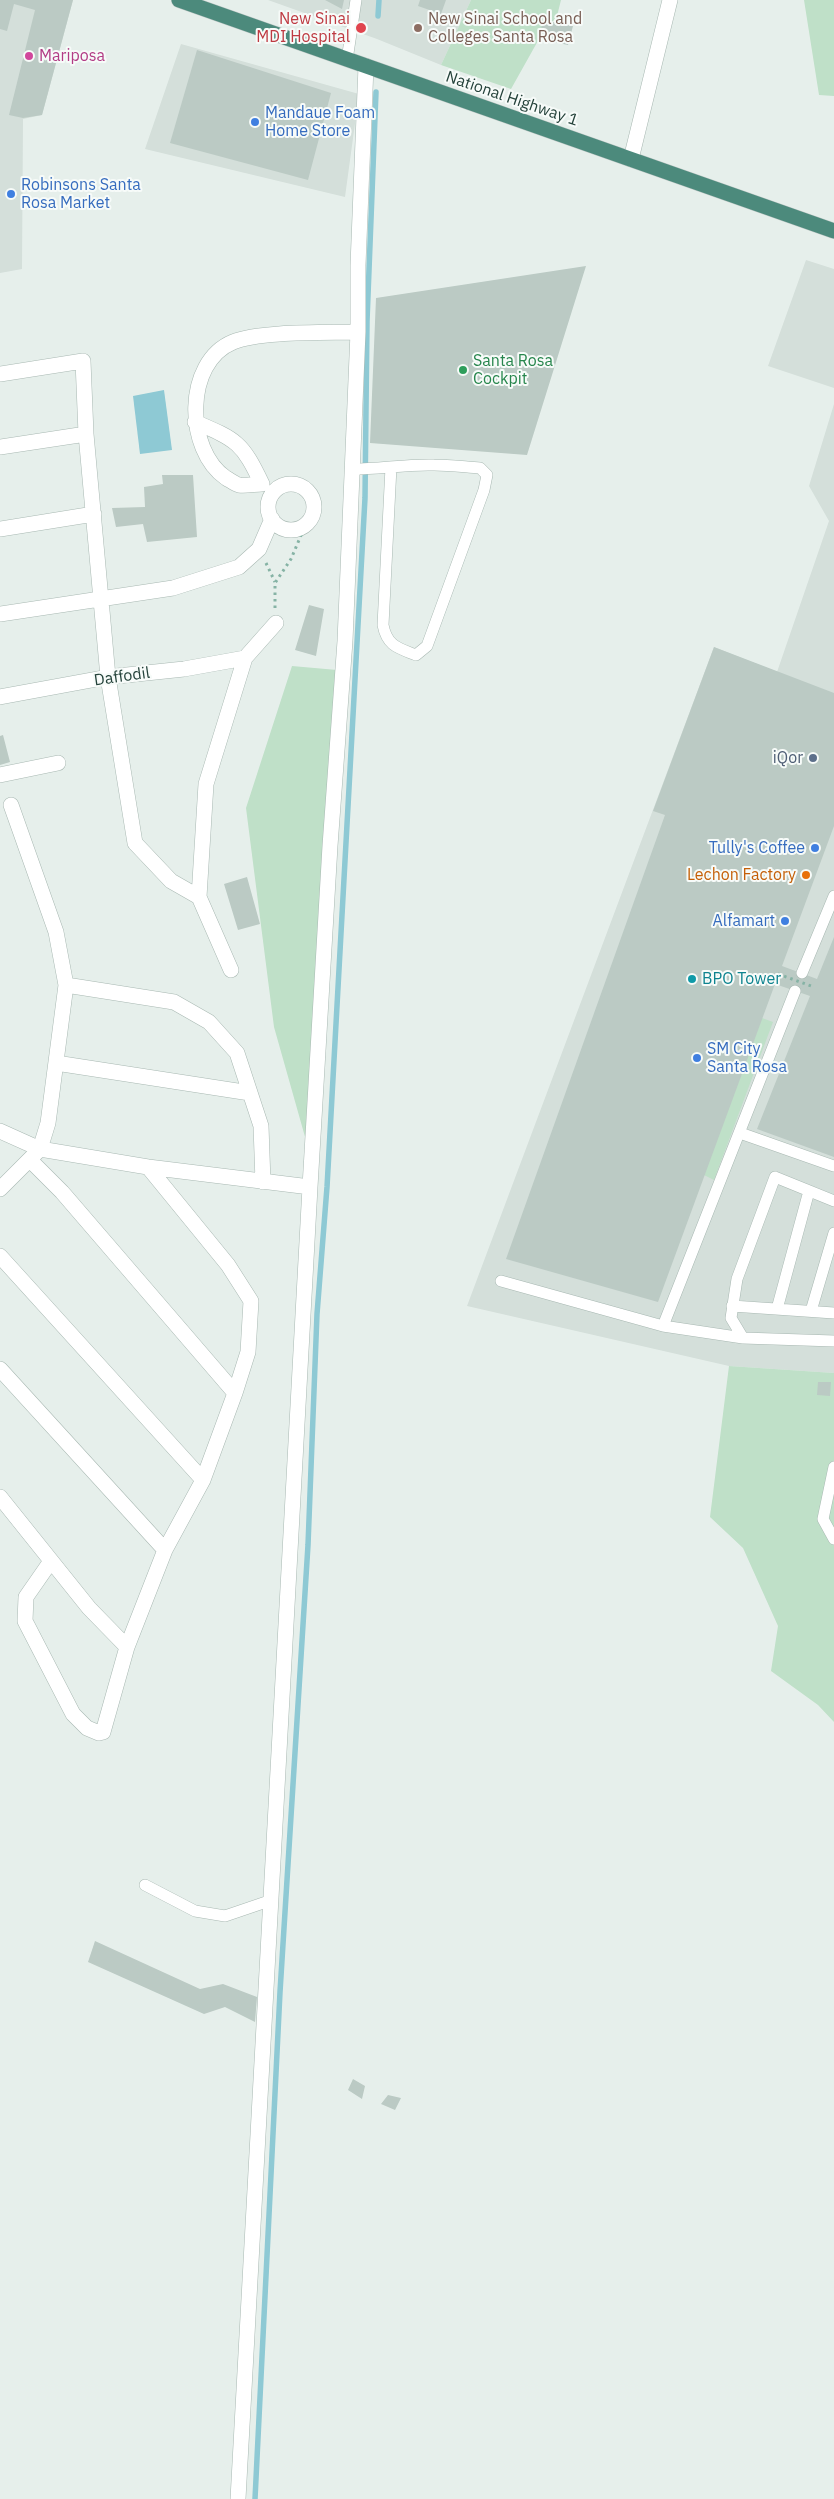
<!DOCTYPE html>
<html>
<head>
<meta charset="utf-8">
<style>
  body { margin:0 }
  canvas { display:block; background:#e6efeb }
</style>
</head>
<body>
<canvas width="834" height="2499"></canvas>
<script>
const ctx = document.querySelector('canvas').getContext('2d');
ctx.lineJoin = 'round';
function fillPath(path, color) { ctx.fillStyle = color; ctx.fill(path, 'evenodd'); }
function trace(path, color, width, dash) { ctx.strokeStyle = color; ctx.lineWidth = width; ctx.lineCap = dash ? 'butt' : 'round'; ctx.setLineDash(dash || []); ctx.stroke(path); }
function label(font, color, halo, rows, align = 'center') {
  ctx.font = font + ' "IBM Plex Sans",sans-serif'; ctx.lineWidth = 4; ctx.setLineDash([]); ctx.textBaseline = 'middle'; ctx.strokeStyle = halo; ctx.fillStyle = color; for (const [text, x, y, turn = 0] of rows) {
    ctx.save(); ctx.translate(x, y); ctx.rotate((+turn || 0) * Math.PI / 180); ctx.textAlign = isNaN(turn) ? turn : align; if (halo) ctx.strokeText(text, 0, 0); ctx.fillText(text, 0, 0); ctx.restore();
  }
}
const built = new Path2D(`
  M0,0H73L42,115L23,119L22,269L0,273Z
  M268,0H471L441,65L377,39Z
  M181,44L359,94L345,197L145,149Z
  M806,260L834,269V388L768,366Z
  M834,404V1373L729,1366L467,1306L714,647L777,672L829,521L809,486Z`);
const green = new Path2D(`
  M471,0H561L557,16L539,39L511,89L441,65Z
  M804,0H834V96L819,95Z
  M292,666L337,670L309,1151L274,1027L246,808Z
  M762,1018L773,1022L714,1180L704,1175Z
  M729,1366L834,1373V1722L818,1705L771,1671L778,1626L743,1548L710,1517Z`);
const water = new Path2D(`
  M164,390L172,450L140,454L133,396Z`);
const stream = new Path2D(`
  M378,16L379,0
  M255,2499L280,1992L308,1545L317,1314L327,1187L365,498L367,321L376,92`);
const building = new Path2D(`
  M0,0H73L42,115L23,118L9,115L35,10L14,4L7,31L0,29Z
  M325,0H344L342,9Z
  M420,0H446L441,14L418,6Z
  M543,20L573,26L568,45L539,39Z
  M197,50L331,93L308,180L170,143Z
  M586,266L527,455L370,443L376,298Z
  M162,475H193L197,537L147,542L143,524L116,527L112,508L145,507L144,487L163,484Z
  M309,605L324,609L316,656L295,650Z
  M714,647L834,693V826L782,966L817,979L834,937V1157L757,1129L810,996L775,984L658,1302L506,1259L665,815L653,811Z
  M3,735L10,762L0,765V736Z
  M247,877L260,924L238,930L224,884Z
  M818,1382H831L830,1396L817,1395Z
  M95,1941L200,1989L223,1984L257,1997L255,2022L225,2007L204,2014L88,1962Z
  M353,2079L365,2086L362,2099L348,2090Z
  M388,2095L401,2098L395,2110L381,2104Z`);
const path = new Path2D(`
  M266,563L275,582
  M275,608V583L291,559L305,526`);
const service = new Path2D(`
  M347,60L356,0
  M353,469C380,469 407,464 434,465C449,465 465,467 480,468L487,475L484,490L427,646L416,655C398,648 387,646 383,625L391,467
  M802,973L834,896
  M795,991L663,1326L743,1338L834,1341
  M740,1133L834,1166
  M501,1281L663,1326
  M732,1306L834,1313
  M777,1309L809,1191
  M811,1311L834,1233
  M743,1338L731,1318L737,1279L775,1177L834,1201
  M834,1467L823,1519L834,1539
  M145,1885L195,1911L225,1916L272,1900`);
const minor = new Path2D(`
  M631,159L670,0
  M0,374L83,361L86,434L108,677L135,843L171,881L199,897
  M195,422C237,440 242,442 262,484C255,484 246,486 239,485C235,484 230,480 226,478C185,450 184,362 233,342C259,331 327,333 358,332
  M0,447L86,434
  M268 507a23 23 0 1 1 46 0a23 23 0 1 1-46 0Z
  M0,529L94,514
  M0,614L173,588L239,567L259,549L272,519
  M0,697L108,677L184,669L245,658
  M0,775L58,763
  M231,970L199,897L206,784L245,658L276,623
  M66,985L174,1002L209,1022L237,1053L261,1126L263,1182
  M56,1063L250,1093
  M0,1131L40,1149L148,1167L310,1187
  M30,1160L62,1192L235,1393
  M0,1189L40,1149L48,1123L66,985L56,932L11,805
  M0,1256L203,1480
  M0,1369L165,1550
  M0,1497L89,1608L127,1647
  M51,1561L26,1597L25,1621L73,1714L87,1728L99,1733L103,1732L127,1647L165,1550L203,1480L235,1393L248,1352L251,1301L228,1265L148,1167
  M238,2499L310,1187L330,846L345,641L358,332V265L366,66`);
const trunk = new Path2D(`
  M179,0L834,231`);
const pathBridge = new Path2D(`
  M778,974L814,987`);
const markers = [
  [361,28,6,"#e0444e"],
  [418,28,5,"#8d6e63"],
  [29,56,5,"#d1479c"],
  [255,122,5,"#3f7fe0"],
  [11,194,5,"#3f7fe0"],
  [463,370,5,"#2e9e5b"],
  [813,758,5,"#5c6f8a"],
  [815,848,5,"#3f7fe0"],
  [806,875,5,"#e8710a"],
  [785,921,5,"#3f7fe0"],
  [692,979,5,"#0f9aa8"],
  [697,1058,5,"#3f7fe0"]
];
const healthNames = [
  ["New Sinai",350,19],
  ["MDI Hospital",350,37]
];
const educationNames = [
  ["New Sinai School and",428,19],
  ["Colleges Santa Rosa",428,37]
];
const hotelNames = [
  ["Mariposa",39,56]
];
const streetNames = [
  ["National Highway 1",512,99,19],
  ["Daffodil",122,677,-8]
];
const shopNames = [
  ["Mandaue Foam",265,113],
  ["Home Store",265,131],
  ["Robinsons Santa",21,185],
  ["Rosa Market",21,203],
  ["Tully's Coffee",805,848,"right"],
  ["Alfamart",775,921,"right"],
  ["SM City",707,1049],
  ["Santa Rosa",707,1067]
];
const leisureNames = [
  ["Santa Rosa",473,361],
  ["Cockpit",473,379]
];
const serviceNames = [
  ["iQor",803,758]
];
const foodNames = [
  ["Lechon Factory",796,875]
];
const cultureNames = [
  ["BPO Tower",702,979]
];
fillPath(built, '#d4dfda');
fillPath(green, '#bfe0c8');
fillPath(water, '#8ec9d4');
trace(stream, '#8ec9d4', 5.5);
fillPath(building, '#bbcac4');
trace(service, '#a8b8b2', 12);
trace(minor, '#a8b8b2', 16);
trace(trunk, '#c2cac8', 16);
trace(path, '#86b3a5', 3, [2.5, 4]);
trace(service, '#fff', 11);
trace(minor, '#fff', 15);
trace(trunk, '#4c8a7c', 15);
trace(pathBridge, '#86b3a5', 3, [2.5, 4]);
for (const [x, y, r, color] of markers) { const dot = new Path2D(); dot.arc(x, y, r, 0, 2 * Math.PI); ctx.fillStyle = color; ctx.fill(dot); trace(dot, '#f7fbf9', 2); }
label('16px', '#be3a42', '#f7fbf9', healthNames, 'right');
label('16px', '#785e54', '#f7fbf9', educationNames, 'left');
label('16px', '#b23c85', '#f7fbf9', hotelNames, 'left');
label('16px', '#24423a', '#f7fbf9', streetNames);
label('16px', '#366cbe', '#f7fbf9', shopNames, 'left');
label('16px', '#27864d', '#f7fbf9', leisureNames, 'left');
label('16px', '#4e5e75', '#f7fbf9', serviceNames, 'right');
label('16px', '#c56008', '#f7fbf9', foodNames, 'right');
label('16px', '#0d838f', '#f7fbf9', cultureNames, 'left');
</script>
</body>
</html>
